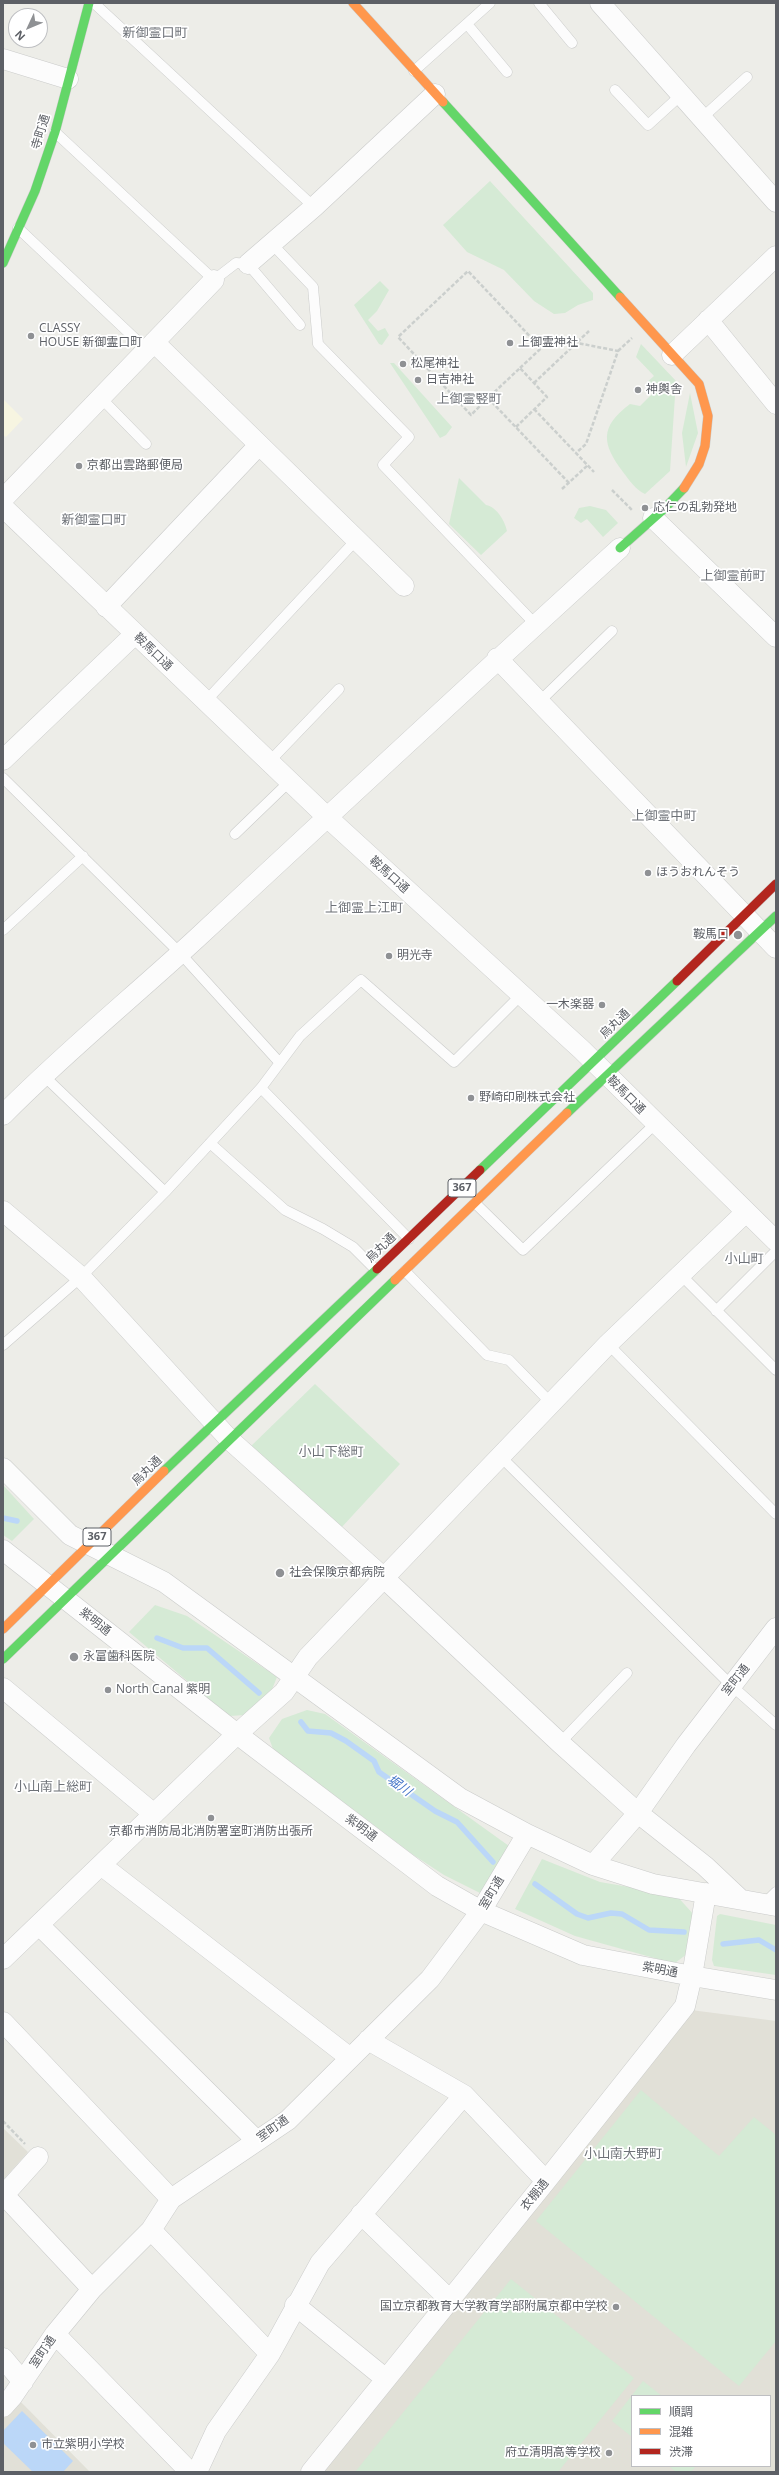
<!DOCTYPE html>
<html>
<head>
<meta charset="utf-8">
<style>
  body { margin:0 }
  #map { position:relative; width:779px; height:2475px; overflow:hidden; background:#edede8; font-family:"Open Sans","Noto Sans JP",sans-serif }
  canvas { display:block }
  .frame { position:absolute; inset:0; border:4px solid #5d6066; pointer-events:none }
  .legend { position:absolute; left:631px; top:2395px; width:140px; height:72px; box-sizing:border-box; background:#fff; border:1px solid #bebfc2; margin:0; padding:5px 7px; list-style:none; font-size:12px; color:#5d6066 }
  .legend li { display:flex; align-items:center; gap:8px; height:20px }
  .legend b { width:20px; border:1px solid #bebfc2 }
  .north { position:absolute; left:8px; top:8px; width:40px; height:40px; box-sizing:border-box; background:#fff; border:1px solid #bebfc2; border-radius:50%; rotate:226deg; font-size:11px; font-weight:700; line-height:16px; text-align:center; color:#5d6066 }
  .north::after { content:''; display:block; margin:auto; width:14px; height:18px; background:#8f9194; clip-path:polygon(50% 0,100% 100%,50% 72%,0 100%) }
</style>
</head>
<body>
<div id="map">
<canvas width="779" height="2475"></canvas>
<div class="frame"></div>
<ul class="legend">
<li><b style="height:5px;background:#63d668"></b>順調</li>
<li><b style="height:5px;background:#ff974d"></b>混雑</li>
<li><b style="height:5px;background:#b3261e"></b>渋滞</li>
</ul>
<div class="north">N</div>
</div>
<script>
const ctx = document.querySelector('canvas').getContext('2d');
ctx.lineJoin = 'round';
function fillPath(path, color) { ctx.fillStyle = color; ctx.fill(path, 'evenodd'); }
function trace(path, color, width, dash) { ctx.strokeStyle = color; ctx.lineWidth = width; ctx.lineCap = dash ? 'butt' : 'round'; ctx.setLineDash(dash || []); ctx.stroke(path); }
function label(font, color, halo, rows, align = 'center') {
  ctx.font = font + ' "Open Sans","Noto Sans JP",sans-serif'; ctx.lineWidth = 3.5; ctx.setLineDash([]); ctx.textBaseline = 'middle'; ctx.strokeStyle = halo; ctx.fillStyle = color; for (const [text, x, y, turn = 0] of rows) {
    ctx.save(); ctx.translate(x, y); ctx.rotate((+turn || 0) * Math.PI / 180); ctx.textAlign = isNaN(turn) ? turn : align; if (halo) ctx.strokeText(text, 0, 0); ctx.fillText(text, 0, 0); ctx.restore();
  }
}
const commercial = new Path2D(`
  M3,399L23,419L6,437L3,435Z`);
const education = new Path2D(`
  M691,2010L776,2021V2472H324ZM632,2396H770V2466H632Z
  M3,2128L28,2152L3,2180Z
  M20,2401L90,2472H3V2419Z`);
const green = new Path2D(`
  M490,181L593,293V300L578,305L565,313L554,314L534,301L504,270L467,252L443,225Z
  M380,281L389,290L377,311L368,320L378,331L385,328L389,335L382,345L379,344L354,305Z
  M641,344L676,381L670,471L645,494C636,490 629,480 623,472C602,444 599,427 630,404L640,406L654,392L646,383L654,376L636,357Z
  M390,363H394L452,427L446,435L440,438Z
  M690,393L698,433L686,467L682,433Z
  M459,478L486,505C497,507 505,521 507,531L481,555L449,524Z
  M590,506L606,510L618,523L603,537L587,519L581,523L574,518L579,508Z
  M315,1384L400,1464L341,1528L250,1447Z
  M3,1485L34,1519L12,1541L3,1535Z
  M155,1605L187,1616L277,1677L271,1692L246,1715L229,1716L129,1632Z
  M307,1710L325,1714L509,1846L480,1893L444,1875L412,1854L273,1749L269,1738L282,1719Z
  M542,1859L600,1882L676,1895L695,1916L687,1954L675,1963L665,1961L575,1936L515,1909Z
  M720,1914L776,1925V1975L714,1966L712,1960L717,1916Z
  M641,2090L719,2156L754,2117L776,2135V2341L739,2386L536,2221Z
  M511,2279L634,2378L558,2472H355Z
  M643,2381L662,2396H632V2437L612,2421Z
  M669,2466H696L691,2472H676Z`);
const water = new Path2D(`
  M22,2411L73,2461L63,2472H33L3,2443V2431Z`);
const stream = new Path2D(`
  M3,1518L17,1521
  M157,1638L183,1648H207L259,1693
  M301,1722L308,1731L331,1733L346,1741L374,1761L379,1772L435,1811L457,1822L493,1862
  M535,1884L577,1914L588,1918L611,1913L622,1914L649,1930L684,1932
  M723,1944L759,1940L776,1950`);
const path = new Path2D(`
  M618,351L632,338
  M520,368L552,338L618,351L586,444L576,453
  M534,383L589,331
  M488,398L471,415L398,337L468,271L541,348
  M534,409L594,472
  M516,427L547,397L520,368L488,398L569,483
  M562,489L588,465
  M612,490L633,511
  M3,2121L25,2144`);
const lane = new Path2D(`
  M94,3L314,207
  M539,3L572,43
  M467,24L507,72
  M414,71L490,3
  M615,90L648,125L681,95
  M702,118L747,77
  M55,132L214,280L236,263L248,264L300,325
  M18,228L147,350
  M272,244L313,287L318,344L409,437L383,465L536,625
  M101,398L146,444
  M205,702L357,539
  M539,702L612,631
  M269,762L339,689
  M3,778L180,953L279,1062
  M235,834L289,782
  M3,930L83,856
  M43,1075L165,1192
  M261,1088L409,1239
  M210,1143L285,1210L323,1229L353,1247L376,1270
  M475,1203L523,1250L655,1124
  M405,1271L487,1355L509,1360L550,1402
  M680,1274L776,1370
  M716,1311L776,1251
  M608,1344L776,1514
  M3,1345L81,1277L165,1192L261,1088L300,1036L361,980L454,1062L521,995
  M499,1455L732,1686L776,1725
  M560,1743L627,1673
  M764,1904L776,1892`);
const street = new Path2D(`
  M600,3L776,202
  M3,59L68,79
  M248,264L314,207L435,94
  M708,320L776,404
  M154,342L404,586
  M672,355L776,256
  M3,499L214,280
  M3,507L327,817L582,1050L776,1241
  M653,518L776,637
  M106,607L259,445
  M497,658L776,948
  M3,760L135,634
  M3,1115C64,1053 132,998 196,939C337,808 478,677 620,548
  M3,1211L81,1277L230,1440L384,1578L560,1743L638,1813L705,1866L740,1899
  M3,1468L70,1535L164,1582L460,1798L527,1834L593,1865L653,1884L776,1906
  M3,1550L237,1734L437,1886L481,1911L583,1955L692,1976L776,1990
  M3,1688L154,1814
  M101,1865L349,2057
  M593,1865L638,1813L686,1745L776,1628
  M39,1925L257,2141
  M3,1959L237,1734L284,1692L308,1657L608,1344L746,1212
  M3,2022L171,2199
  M368,2040L464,2095L546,2181
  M4,2195L92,2289
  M3,2196L38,2157
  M361,2214L450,2300
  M151,2230L270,2354
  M295,2305L386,2379
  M55,2334L190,2472
  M3,2358L23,2382
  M3,2407L12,2397L55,2334L92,2289L151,2230L171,2199L288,2120L430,1979L481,1911L527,1834
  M197,2472L216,2431L270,2354L320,2263L464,2095
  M311,2472L546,2181L685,2006L692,1976L706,1893`);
const fast = new Path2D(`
  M443,102L620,297
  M3,263L35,191L55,132L89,3
  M620,548L664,509L684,488
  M567,1113L776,916
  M480,1170L677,981
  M164,1471L377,1269
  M3,1659L395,1280`);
const slow = new Path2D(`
  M353,3L443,102
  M620,297L699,384L708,416L705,446L699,464L684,488
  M395,1280L567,1113
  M3,1629L164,1471`);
const jam = new Path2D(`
  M677,981L776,884
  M377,1269L480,1170`);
const markers = [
  [31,336,4,"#8f9194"],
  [510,343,4,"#8f9194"],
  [403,364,4,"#8f9194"],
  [418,380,4,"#8f9194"],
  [638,390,4,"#8f9194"],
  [79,466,4,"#8f9194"],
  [645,508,4,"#8f9194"],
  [648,873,4,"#8f9194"],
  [738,935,5,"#8f9194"],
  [389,956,4,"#8f9194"],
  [602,1005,4,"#8f9194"],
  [471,1098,4,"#8f9194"],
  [280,1573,5,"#8f9194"],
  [74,1657,5,"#8f9194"],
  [108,1690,4,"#8f9194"],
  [211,1818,4,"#8f9194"],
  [616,2307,4,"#8f9194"],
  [33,2445,4,"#8f9194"],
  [609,2453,4,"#8f9194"]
];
const shields = [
  [462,1188,28],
  [97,1537,28]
];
const shieldNames = [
  ["367",462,1188],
  ["367",97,1537]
];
const streetNames = [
  ["寺町通",41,132,-73],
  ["鞍馬口通",153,652,44],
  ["鞍馬口通",389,875,42],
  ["烏丸通",615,1024,-44],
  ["鞍馬口通",626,1095,45],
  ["烏丸通",381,1248,-44],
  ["烏丸通",147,1471,-44],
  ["紫明通",95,1622,38],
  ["室町通",736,1680,-52],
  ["紫明通",361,1828,37],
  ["室町通",492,1893,-59],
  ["紫明通",660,1970,11],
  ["室町通",273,2129,-36],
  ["衣棚通",535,2195,-51],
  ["室町通",43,2352,-56]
];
const poiNames = [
  ["CLASSY",39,329],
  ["HOUSE 新御霊口町",39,343],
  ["上御霊神社",518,343],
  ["松尾神社",411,364],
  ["日吉神社",426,380],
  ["神輿舎",646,390],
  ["京都出雲路郵便局",87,466],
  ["応仁の乱勃発地",653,508],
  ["ほうおれんそう",656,873],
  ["鞍馬口",729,935,"right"],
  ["明光寺",397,956],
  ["一木楽器",594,1005,"right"],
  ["野崎印刷株式会社",479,1098],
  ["社会保険京都病院",289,1573],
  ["永富歯科医院",83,1657],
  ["North Canal 紫明",116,1690],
  ["京都市消防局北消防署室町消防出張所",211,1832,"center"],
  ["国立京都教育大学教育学部附属京都中学校",608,2307,"right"],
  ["市立紫明小学校",41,2445],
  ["府立清明高等学校",601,2453,"right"]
];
const neighbourhoodNames = [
  ["新御霊口町",155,33],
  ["上御霊竪町",469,399],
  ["新御霊口町",94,520],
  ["上御霊前町",733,576],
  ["上御霊中町",664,816],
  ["上御霊上江町",364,908],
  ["小山町",744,1259],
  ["小山下総町",331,1452],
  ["小山南上総町",53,1787],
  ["小山南大野町",623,2154]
];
const waterNames = [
  ["堀川",399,1786,35]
];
fillPath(commercial, '#f7f5e1');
fillPath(education, '#e1e0d7');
fillPath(green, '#d5ead5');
fillPath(water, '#bbd7f8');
trace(stream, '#bbd7f8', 5.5);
trace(lane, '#cacbca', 11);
trace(street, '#cacbca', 21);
trace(fast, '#cacac9', 10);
trace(slow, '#cacac9', 10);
trace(jam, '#cacac9', 10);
trace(path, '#cbcfcd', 2.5, [4, 2]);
trace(lane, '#fcfcfc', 10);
trace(street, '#fcfcfc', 20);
trace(fast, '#63d668', 9);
trace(slow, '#ff974d', 9);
trace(jam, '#b3261e', 9);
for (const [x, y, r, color] of markers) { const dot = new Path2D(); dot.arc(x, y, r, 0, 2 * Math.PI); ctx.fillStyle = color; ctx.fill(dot); trace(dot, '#fff', 1.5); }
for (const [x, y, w] of shields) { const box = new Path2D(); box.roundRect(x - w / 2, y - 9, w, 18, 3); ctx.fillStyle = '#fff'; ctx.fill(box); trace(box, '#5d6066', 1); }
label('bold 11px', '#5d6066', null, shieldNames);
label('12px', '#5d6066', '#fff', streetNames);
label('12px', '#5d6066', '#fff', poiNames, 'left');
label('13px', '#6e7278', '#fff', neighbourhoodNames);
label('italic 13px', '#4374c8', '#fff', waterNames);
</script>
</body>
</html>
